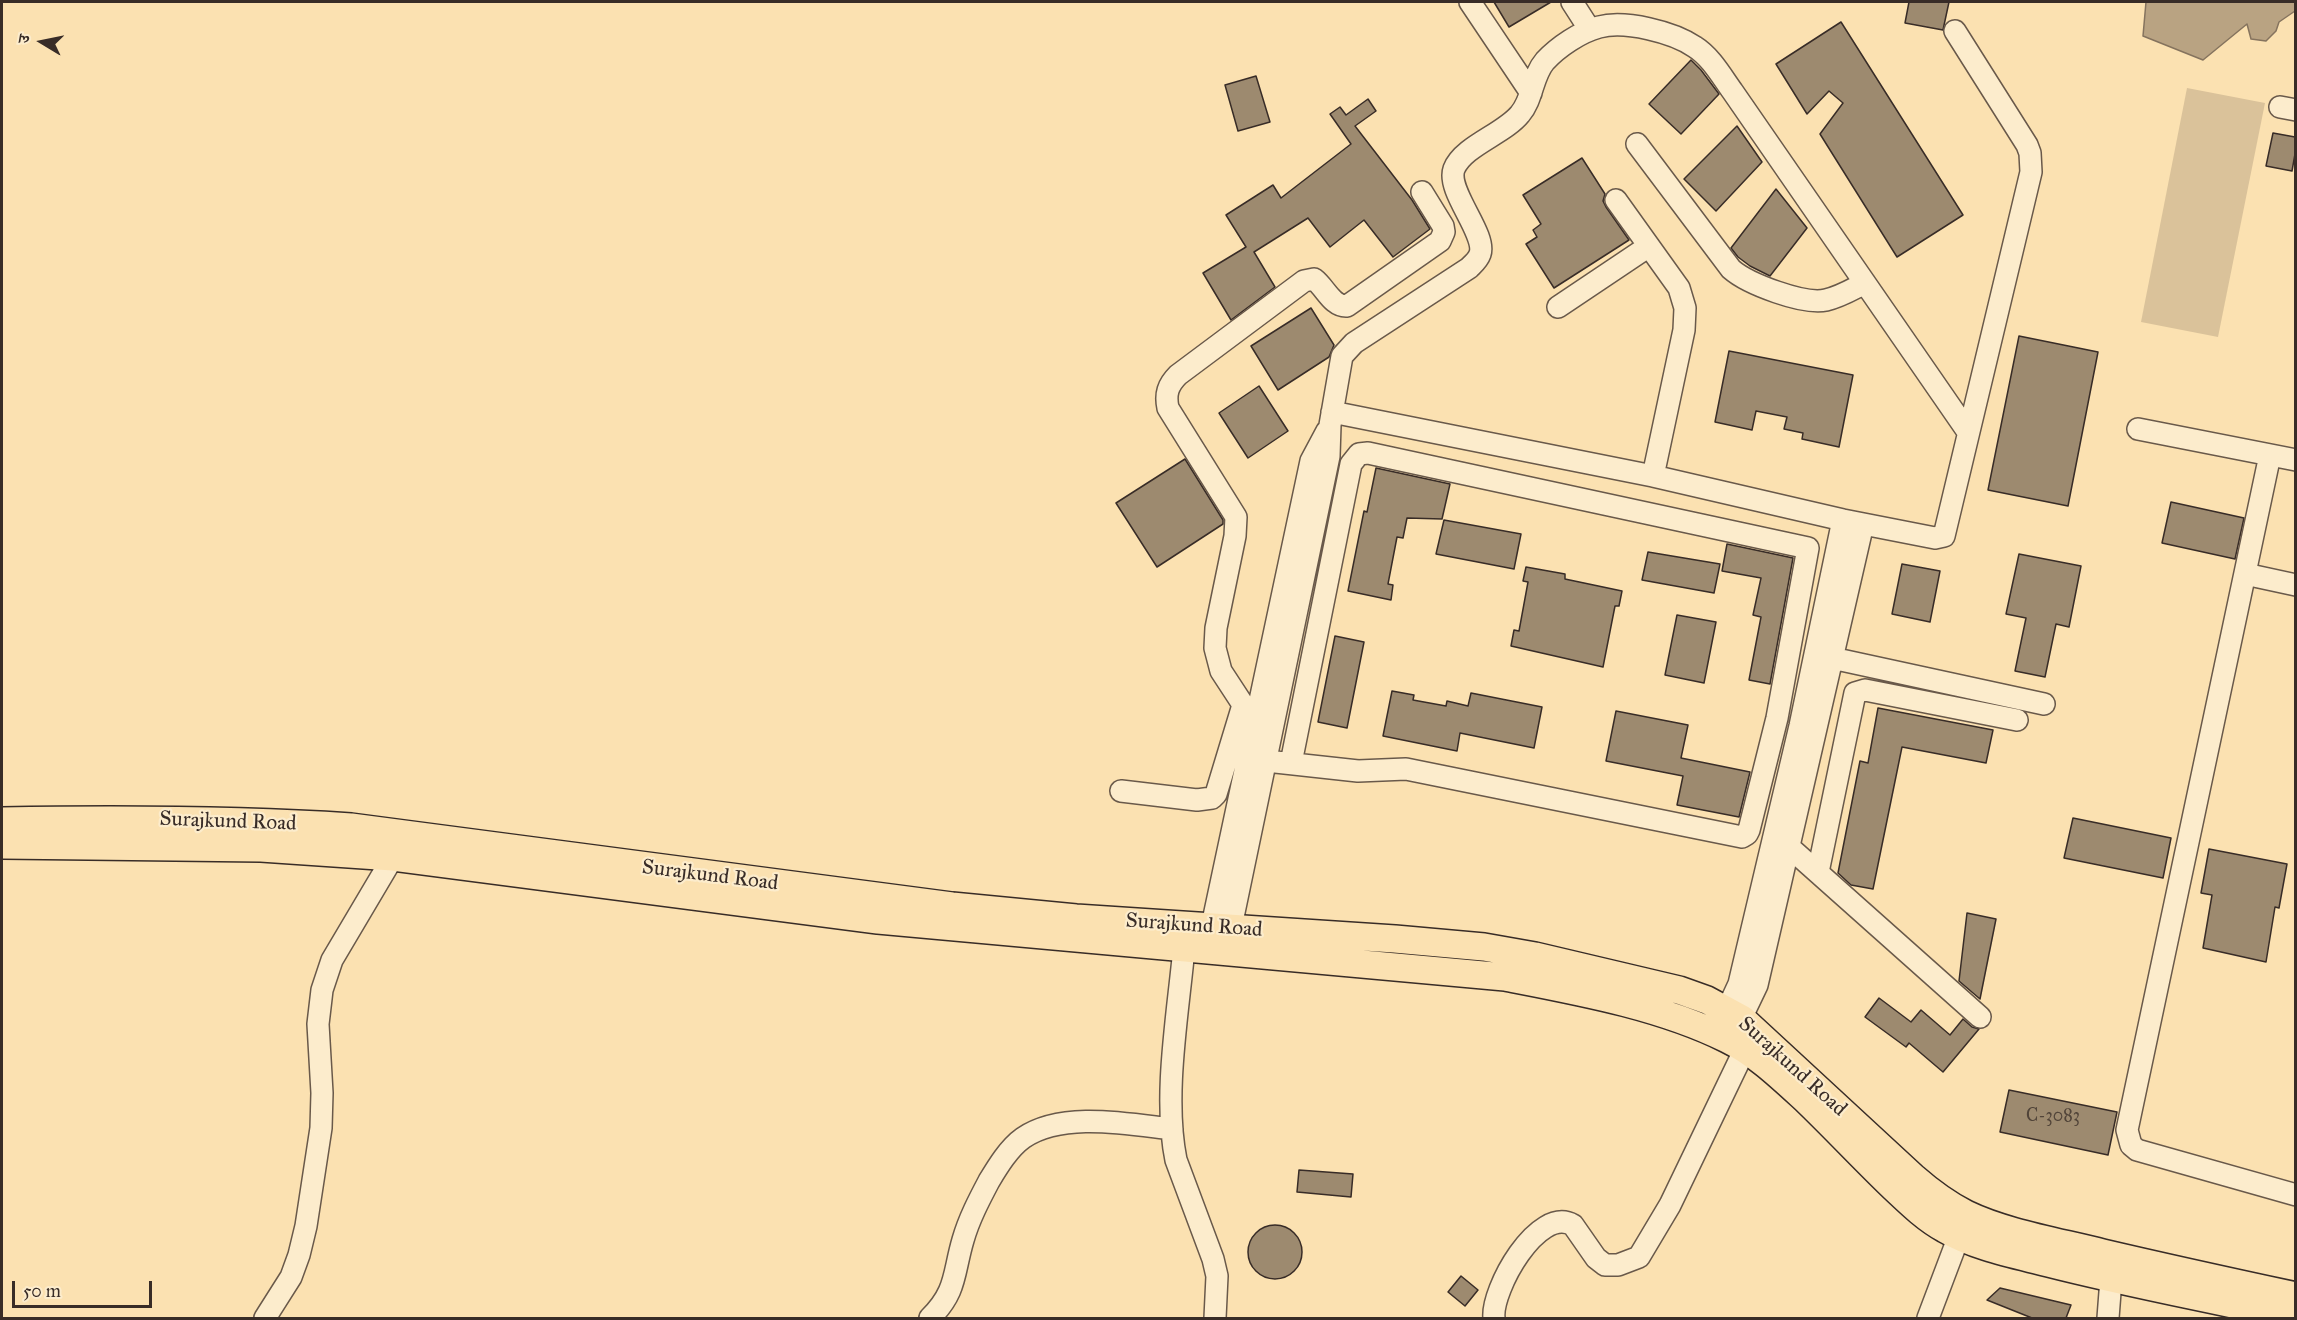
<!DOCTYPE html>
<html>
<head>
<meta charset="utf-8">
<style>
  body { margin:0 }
  #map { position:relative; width:2297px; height:1320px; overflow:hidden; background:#fbe1b1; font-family:"IM FELL Great Primer","Noto Serif Devanagari",serif }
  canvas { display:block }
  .frame { position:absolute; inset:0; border:3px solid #382c27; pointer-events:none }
  .north { position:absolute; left:12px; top:12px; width:60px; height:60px; -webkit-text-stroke:4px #fceccc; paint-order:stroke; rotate:280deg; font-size:16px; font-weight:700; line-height:24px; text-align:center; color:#382c27 }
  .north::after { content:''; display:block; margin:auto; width:21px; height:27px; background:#382c27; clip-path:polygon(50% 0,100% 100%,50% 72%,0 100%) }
  .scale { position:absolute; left:12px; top:1281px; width:140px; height:27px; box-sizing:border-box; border:3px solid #382c27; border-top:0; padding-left:8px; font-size:18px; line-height:21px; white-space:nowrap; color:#382c27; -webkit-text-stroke:4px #fceccc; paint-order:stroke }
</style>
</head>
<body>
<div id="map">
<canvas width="2297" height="1320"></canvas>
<div class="frame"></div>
<div class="north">उ</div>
<div class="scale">50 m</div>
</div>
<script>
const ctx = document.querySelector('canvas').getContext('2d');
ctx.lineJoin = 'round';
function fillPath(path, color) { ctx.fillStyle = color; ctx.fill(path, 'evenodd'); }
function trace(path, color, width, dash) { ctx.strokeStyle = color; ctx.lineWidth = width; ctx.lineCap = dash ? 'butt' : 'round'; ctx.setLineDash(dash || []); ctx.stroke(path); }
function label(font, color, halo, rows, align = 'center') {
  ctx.font = font + ' "IM FELL Great Primer",serif'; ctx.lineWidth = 4.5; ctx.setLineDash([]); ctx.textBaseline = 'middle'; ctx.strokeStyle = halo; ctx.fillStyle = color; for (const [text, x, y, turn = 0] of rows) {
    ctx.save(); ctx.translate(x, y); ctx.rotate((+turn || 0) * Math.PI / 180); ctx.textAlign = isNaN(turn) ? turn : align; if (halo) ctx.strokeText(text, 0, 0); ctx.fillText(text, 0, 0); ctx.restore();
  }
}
const green = new Path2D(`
  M2187,88L2265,103L2218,337L2141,322Z`);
const water = new Path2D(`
  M2146,2H2295V11L2279,22L2276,31L2266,41L2251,39L2247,24L2203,60L2143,36Z`);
const building = new Path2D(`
  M1494,2H1551L1509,27Z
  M1909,2H1949L1943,30L1905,23Z
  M1841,22L1963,215L1897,257L1820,134L1843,103L1829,91L1807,114L1776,64Z
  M1691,60L1701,70L1719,94L1681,134L1649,104Z
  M1256,76L1270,122L1238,131L1225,85Z
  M1368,99L1376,111L1355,126L1412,200L1430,229L1393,257L1364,220L1330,247L1308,218L1254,252L1275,287L1231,320L1203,273L1246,247L1226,215L1273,185L1281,198L1351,144L1330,114L1340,107L1346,115Z
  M1737,126L1762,162L1716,211L1684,179Z
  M2273,133L2295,137V154L2292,171L2266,166Z
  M1582,158L1605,194L1603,201L1606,207L1629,240L1554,288L1526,244L1537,237L1533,230L1541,224L1523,195Z
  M1776,189L1807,228L1770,276L1750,266L1738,257L1731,248Z
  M1311,308L1334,345L1329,357L1278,390L1251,346Z
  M2019,336L2098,352L2068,506L1988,490Z
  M1729,351L1853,375L1839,447L1802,439L1803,433L1784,429L1787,417L1756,411L1752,430L1715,422Z
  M1259,386L1288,431L1248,458L1219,413Z
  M1185,459L1223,520V524L1157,567L1116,503Z
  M1376,468L1450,484L1442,519L1407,518L1403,538L1397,537L1388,584L1393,585L1391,600L1348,591L1364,511L1367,512Z
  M2171,502L2244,518L2235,559L2162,543Z
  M1444,520L1521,534L1514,569L1436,554Z
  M1727,544L1793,558L1770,684L1749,680L1761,617L1753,615L1761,578L1722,571Z
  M1648,552L1720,564L1714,593L1642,580Z
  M2019,554L2081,566L2069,627L2056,624L2045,677L2015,671L2026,618L2006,614Z
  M1902,564L1940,571L1930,622L1892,614Z
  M1526,567L1565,574V579L1622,591L1619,606H1615L1603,667L1511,646L1514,630L1519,631L1528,582L1523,581Z
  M1677,615L1716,622L1704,683L1665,675Z
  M1335,636L1364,642L1347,728L1318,722Z
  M1392,691L1414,695L1413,700L1446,706L1447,701L1468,706L1471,693L1542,707L1534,748L1460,733L1457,751L1383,736Z
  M1878,708L1993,730L1986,763L1902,747L1873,889L1851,885L1838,873L1860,761L1868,763Z
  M1616,711L1688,725L1681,758L1750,772L1739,817L1677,805L1683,776L1606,761Z
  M2073,818L2171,838L2163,878L2064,858Z
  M2209,849L2287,864L2279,908L2275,907L2266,962L2203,948L2212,895L2201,893Z
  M1967,913L1996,919L1980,999L1959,981Z
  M1879,998L1911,1022L1921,1010L1950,1035L1963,1019L1972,1027L1979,1029L1943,1072L1909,1043L1906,1047L1865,1017Z
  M2009,1090L2117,1112L2108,1155L2000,1132Z
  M1299,1170L1353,1174L1351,1197L1297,1192Z
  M1248 1252a27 27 0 1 1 54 0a27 27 0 1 1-54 0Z
  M1461,1276L1478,1290L1465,1306L1448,1292Z
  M2000,1288L2071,1305L2066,1318H2032L1987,1300Z`);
const minor = new Path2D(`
  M1470,2L1531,93
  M1572,2L1590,30
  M2280,107L2296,110
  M1637,144L1731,269C1748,284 1804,305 1826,300C1840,297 1853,289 1865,283
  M1616,200L1679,288L1685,308L1684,330L1653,476
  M1558,307L1649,246
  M1332,412L1653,476L1843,520L1935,538L1944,536L2031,172L2030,153L2027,145L1955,31
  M2138,429L2296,460
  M2270,455L2127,1130L2131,1145L2137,1150L2296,1195
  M2245,574L2296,585
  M1818,655L2044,704
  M1255,723L1221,671L1215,648L1216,628L1235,536L1236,517L1168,408C1165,394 1168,385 1178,375L1304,281L1314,279C1325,287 1332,307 1347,306L1440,241L1444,232L1443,226L1422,192
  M1248,759L1358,771L1406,769L1742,837L1747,834L1749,830L1777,718L1808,548L1368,453L1359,454L1351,464L1291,763
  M1121,791L1197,800L1212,798L1216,794L1243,705
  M1779,838L1980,1017
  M1818,872L1855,693L1865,690L2017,720
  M1209,940L1311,461L1327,431
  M1228,941L1329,456L1330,425L1342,356L1354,343L1469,268C1473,264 1478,260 1480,254C1487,234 1446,191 1454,169C1463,146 1504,134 1520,114C1533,99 1532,76 1545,61C1558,47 1580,32 1599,27C1625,20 1673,32 1695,47C1711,57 1722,77 1733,92L1968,432
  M1184,948C1178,1014 1163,1096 1176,1160L1213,1259L1217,1276L1215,1318
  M1721,1023L1739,984L1800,726L1843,520
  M1735,1031L1757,985L1863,524
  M265,1318L291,1277L299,1255L306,1226L321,1128L322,1093L318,1024L322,990L332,960L393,857
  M930,1318C957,1291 953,1274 963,1240C969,1219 979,1200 989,1181C998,1166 1009,1148 1023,1138C1062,1111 1128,1124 1172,1129
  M1494,1318C1491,1290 1538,1205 1573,1225L1596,1258L1605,1265H1618L1639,1257L1670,1205L1745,1049
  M1928,1318L1959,1236
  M2108,1318L2111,1279`);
const major = new Path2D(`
  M2,821C118,819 234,819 351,827L952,906L1076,918L1395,939L1484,947L1535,956L1679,990L1707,1000L1742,1019L1913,1177C1929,1191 1946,1204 1966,1214C2005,1233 2060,1242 2103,1253C2167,1268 2231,1282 2296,1296
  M2,845L261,848L393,857L878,920L1505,977C1577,991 1661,1006 1727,1039C1756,1053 1782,1078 1806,1100C1835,1128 1863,1158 1892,1186C1909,1202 1925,1218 1945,1229C1976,1247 2013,1254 2048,1263C2130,1284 2213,1299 2296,1318`);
const numberNames = [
  ["C-3083",2053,1117]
];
const streetNames = [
  ["Surajkund Road",228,822,2],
  ["Surajkund Road",710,876,7],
  ["Surajkund Road",1194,926,4],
  ["Surajkund Road",1792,1067,42]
];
fillPath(green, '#dac29a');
fillPath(water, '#b9a382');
trace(water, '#85735e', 1.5);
fillPath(building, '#9d8a6f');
trace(building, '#382c27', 1.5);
trace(minor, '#69594a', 24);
trace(major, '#382c27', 30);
trace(minor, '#fceccc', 21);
trace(major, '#fbe1b1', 27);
label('18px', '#514439', null, numberNames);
label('21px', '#382c27', '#fceccc', streetNames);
</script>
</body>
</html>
